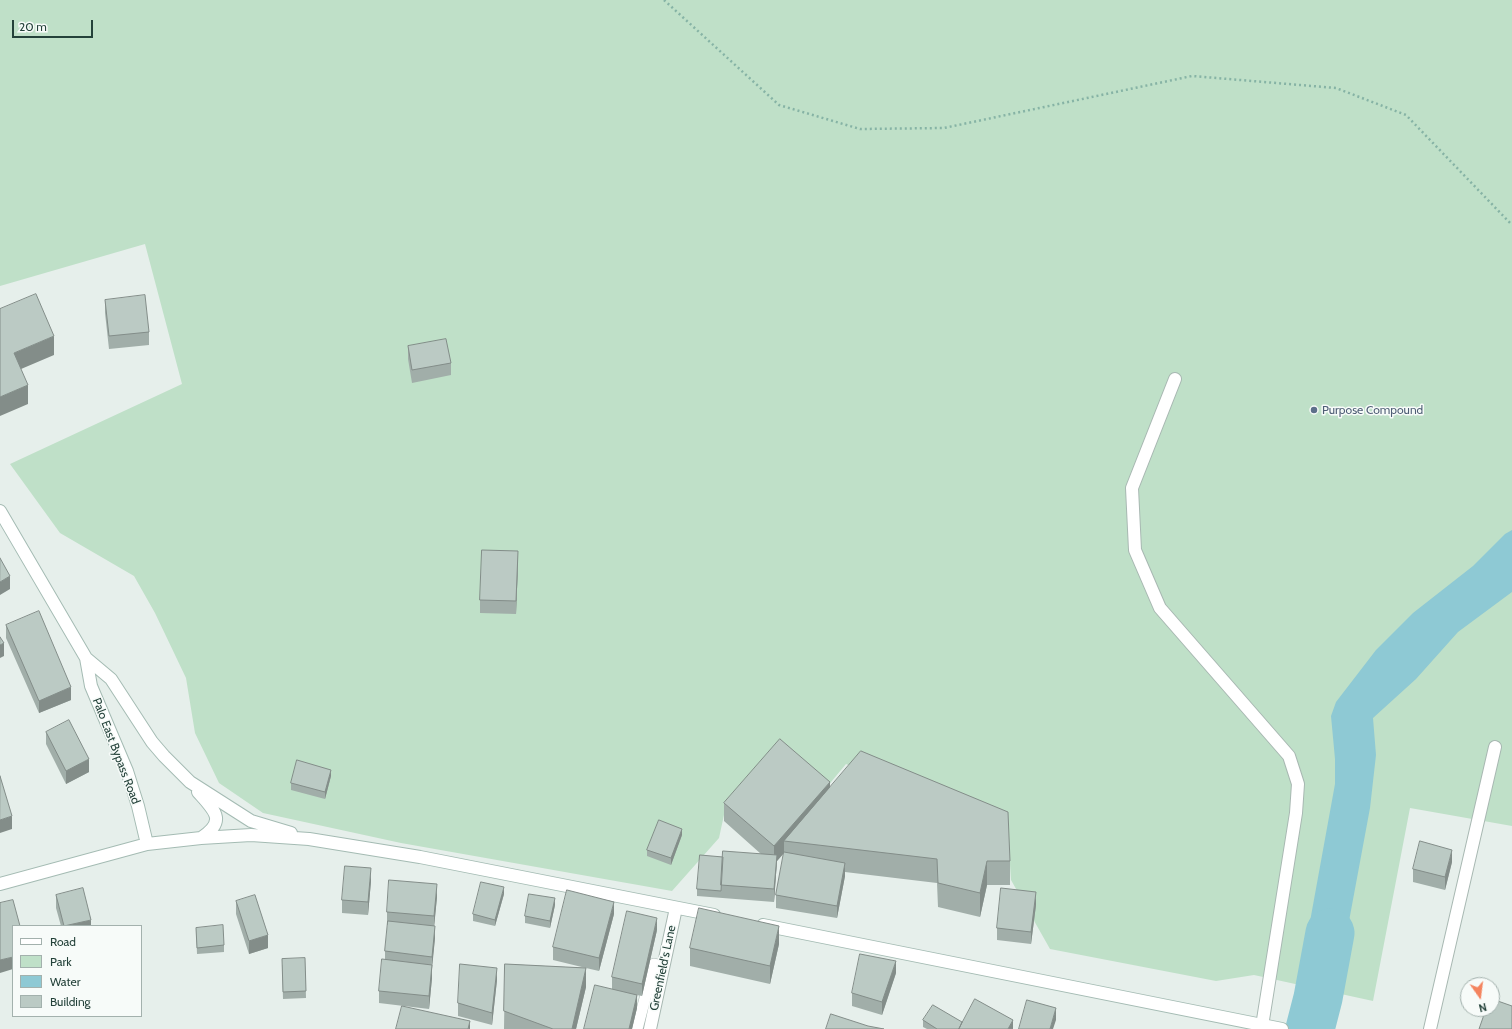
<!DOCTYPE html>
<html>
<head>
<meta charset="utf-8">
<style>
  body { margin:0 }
  #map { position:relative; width:1512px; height:1029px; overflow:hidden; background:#e6efeb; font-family:Cabin,sans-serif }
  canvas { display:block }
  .legend { position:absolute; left:12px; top:925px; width:130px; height:92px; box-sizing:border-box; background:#f7fbf9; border:1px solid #a3b1ad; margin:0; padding:5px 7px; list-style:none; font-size:12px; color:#24423a }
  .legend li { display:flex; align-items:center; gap:8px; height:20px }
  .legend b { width:20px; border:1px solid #a3b1ad }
  .north { position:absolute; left:1460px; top:977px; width:40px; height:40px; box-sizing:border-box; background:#f7fbf9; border:1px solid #a3b1ad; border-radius:50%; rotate:166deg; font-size:11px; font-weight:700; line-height:16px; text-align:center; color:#24423a }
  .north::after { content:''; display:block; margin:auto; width:14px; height:18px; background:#f4845f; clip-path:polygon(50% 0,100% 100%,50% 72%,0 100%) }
  .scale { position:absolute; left:12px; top:20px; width:81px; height:18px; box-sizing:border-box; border:2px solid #24423a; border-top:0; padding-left:5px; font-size:12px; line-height:14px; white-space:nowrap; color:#24423a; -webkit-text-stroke:3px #f7fbf9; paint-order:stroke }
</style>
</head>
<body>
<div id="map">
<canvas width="1512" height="1029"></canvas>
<ul class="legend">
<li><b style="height:5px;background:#fff"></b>Road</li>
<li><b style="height:11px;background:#bfe0c8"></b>Park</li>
<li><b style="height:11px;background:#8ec9d4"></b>Water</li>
<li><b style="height:11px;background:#bbcac4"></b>Building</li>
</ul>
<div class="north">N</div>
<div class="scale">20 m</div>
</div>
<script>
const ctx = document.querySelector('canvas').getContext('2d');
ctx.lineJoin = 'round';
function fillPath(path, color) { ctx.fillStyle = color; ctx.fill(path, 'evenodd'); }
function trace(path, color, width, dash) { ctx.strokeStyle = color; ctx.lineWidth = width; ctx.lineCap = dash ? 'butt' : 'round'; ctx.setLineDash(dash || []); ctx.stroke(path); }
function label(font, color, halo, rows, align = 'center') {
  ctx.font = font + ' Cabin,sans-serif'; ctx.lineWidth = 3; ctx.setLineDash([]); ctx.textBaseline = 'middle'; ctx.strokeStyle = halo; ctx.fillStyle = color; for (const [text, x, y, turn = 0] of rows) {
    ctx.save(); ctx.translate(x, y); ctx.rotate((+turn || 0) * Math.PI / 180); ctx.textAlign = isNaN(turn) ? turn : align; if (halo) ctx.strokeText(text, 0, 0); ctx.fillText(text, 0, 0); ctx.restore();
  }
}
const green = new Path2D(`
  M0,0H1512V826L1410,808L1373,1001L1254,975L1216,981L1050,949L1011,880L1008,834L846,764L826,788L727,801L719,838L672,891L401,843L263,813L219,783L195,733L186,678L155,613L134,576L60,533L10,464L182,384L145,244L0,286Z`);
const water = new Path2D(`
  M1512,530V592L1458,632L1416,679L1373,718L1376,755L1370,808L1334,1002L1297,993L1335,784V759L1331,716L1336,702L1376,650L1413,613L1473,566L1505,534Z`);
const river = new Path2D(`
  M1310,1029L1318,998L1330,933`);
const path = new Path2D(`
  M664,0L779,105L860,129L944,128L1192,76L1336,88L1406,115L1512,225`);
const service = new Path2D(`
  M637,1029L654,964L663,966`);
const minor = new Path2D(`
  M1175,379L1132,488L1135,550L1160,608L1289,756L1298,784L1296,813L1262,1026
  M650,1029L676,908
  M1430,1029L1495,747`);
const secondary = new Path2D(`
  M0,511L86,658L91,686L127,771L138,806L147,844
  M86,658L111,679L152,742L164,756L190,782L251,821L291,833
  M198,792C215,811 227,821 201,838
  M0,884L147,844L201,838L251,835L309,839L420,857L714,915
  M763,925L1282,1029`);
const wall = new Path2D(`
  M105,300L149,332V345L109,349L105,313Z
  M408,346L451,363V375L412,383L408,359Z
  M518,564L516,614L480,613V600Z
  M6,625L71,700L39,713L6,638Z
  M46,732L89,772L66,784L46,744Z
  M331,776L325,799L291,790V783Z
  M830,787L1010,861V885H987L980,917L938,907L937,883L845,872V876L837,918L776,908V895L784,853L777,861L774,902L697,896V889L723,857L761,854L724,821V803Z
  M682,835L671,865L647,856V850Z
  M1452,862L1445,890L1413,882V869Z
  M371,881L368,915L342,913V900Z
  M504,894L495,926L473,921V914Z
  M56,895L91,926H61L56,908Z
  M437,897L434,926L435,938L432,965V978L429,1009L379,1003V991L385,959V951L388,925H387V912Z
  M236,901L268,948L249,954L236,914Z
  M555,905L550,928L525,923V916Z
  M1036,905L1031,944L997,940V928Z
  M614,914L599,971L586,968V987L576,1029H504L505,964L586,968L553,960V947Z
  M196,928L224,945V952L197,954Z
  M657,930L642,996L637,995V1008L632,1029H584L612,989V977Z
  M779,944L770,984L690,966V948Z
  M305,958L306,998L283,999L282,965Z
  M896,973L882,1015L852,1006V993Z
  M497,980L492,1025L458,1016V1003Z
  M923,1020L962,1022L1013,1029H927L923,1027Z`);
const shadedWall = new Path2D(`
  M54,336V355L14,372V353Z
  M28,385V404L0,416V397Z
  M518,551V564L516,614V601Z
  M10,576V589L0,595V582Z
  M4,643V656L0,658V645Z
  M71,687V700L39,713V701Z
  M89,759V772L66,784V771Z
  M331,770V776L325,799V792Z
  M830,782V801L784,841V853L777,861L774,902V846Z
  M12,816V829L0,833V820Z
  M682,829V835L671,865V858Z
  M1452,850V862L1445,890V877Z
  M987,861V885L980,917V893Z
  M845,863V876L837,918V906Z
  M371,868V881L368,915V902Z
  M437,884V897L434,928V916Z
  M504,887V894L495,926V920Z
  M1036,892V905L1031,944V932Z
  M555,898V905L550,928V921Z
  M614,902V914L599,971V958Z
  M657,918V930L642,996V984Z
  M91,920V926H65Z
  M435,926V938L432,969V957Z
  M779,926V944L770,984V966Z
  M268,935V948L249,954V941Z
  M13,957V969L0,973V960Z
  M896,961V973L882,1015V1002Z
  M432,965V978L429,1009V996Z
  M497,968V980L492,1025V1013Z
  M586,968V987L576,1029H572Z
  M637,995V1008L632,1029H629Z
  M1056,1008V1020L1053,1029H1050Z
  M1013,1020V1029H1008Z
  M470,1021V1029H468Z`);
const building = new Path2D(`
  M36,294L54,336L14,353L28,385L0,397V309Z
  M145,295L149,332L109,336L105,300Z
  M446,339L451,363L412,370L408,346Z
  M482,550L518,551L516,601L480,600Z
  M0,558L10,576L0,582Z
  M39,611L71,687L39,701L6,625Z
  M0,637L4,643L0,645Z
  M69,720L89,759L66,771L46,732Z
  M780,739L830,782L774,846L724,803Z
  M861,751L1008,812L1010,861H987L980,893L938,883L937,859L784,841Z
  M297,760L331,770L325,792L291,783Z
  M0,776L12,816L0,820Z
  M659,820L682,829L671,858L647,850Z
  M1420,841L1452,850L1445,877L1413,869Z
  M723,851L777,855L774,889L721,885Z
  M784,852L845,863L837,906L776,895Z
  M700,855L723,857L721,891L697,889Z
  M345,866L371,868L368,902L342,900Z
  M389,880L437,884L434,916L387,912Z
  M481,882L504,887L495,920L473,914Z
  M83,888L91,920L64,926L56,895Z
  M1001,888L1036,892L1031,932L997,928Z
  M567,890L614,902L599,958L553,947Z
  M529,894L555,898L550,921L525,916Z
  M255,895L268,935L249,941L236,901Z
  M13,900L20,926H13V957L0,960V903Z
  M699,908L779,926L770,966L690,948Z
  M627,911L657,918L642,984L612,977Z
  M388,921L435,926L432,957L385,951Z
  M223,925L224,945L197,948L196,928Z
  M860,954L896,961L882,1002L852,993Z
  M305,958L306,991L283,992L282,959Z
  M382,959L432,965L429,996L379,991Z
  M460,964L497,968L492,1013L458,1003Z
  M505,964L586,968L572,1029H553L504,1011Z
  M595,985L637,995L629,1029H584Z
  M975,999L1013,1020L1008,1029H959Z
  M1492,999L1512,1006V1029H1479L1486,1009H1492Z
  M1027,1000L1056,1008L1050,1029H1019Z
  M933,1005L962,1022L959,1029H937L923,1020Z
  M402,1006L470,1021L468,1029H396Z
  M831,1014L868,1026L884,1029H826Z`);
const markers = [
  [1314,410,4,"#5c6f8a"]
];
const serviceNames = [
  ["Purpose Compound",1322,410]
];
const streetNames = [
  ["Palo East Bypass Road",116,751,69],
  ["Greenfield's Lane",663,968,-78]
];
fillPath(green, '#bfe0c8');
fillPath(water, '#8ec9d4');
trace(river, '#8ec9d4', 49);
trace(service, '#a8b8b2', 12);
trace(minor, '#a8b8b2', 14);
trace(secondary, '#a4bbb3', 14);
trace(path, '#86b3a5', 2.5, [2, 3]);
trace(service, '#fff', 11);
trace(minor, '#fff', 12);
trace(secondary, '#fff', 12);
fillPath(wall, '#a1aea9');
fillPath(shadedWall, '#838d89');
fillPath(building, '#bbcac4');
trace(building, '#838d89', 1);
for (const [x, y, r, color] of markers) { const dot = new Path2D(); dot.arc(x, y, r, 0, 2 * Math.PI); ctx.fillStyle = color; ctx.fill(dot); trace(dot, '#f7fbf9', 1.5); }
label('12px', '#4e5e75', '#f7fbf9', serviceNames, 'left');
label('12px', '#24423a', '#f7fbf9', streetNames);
</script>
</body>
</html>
